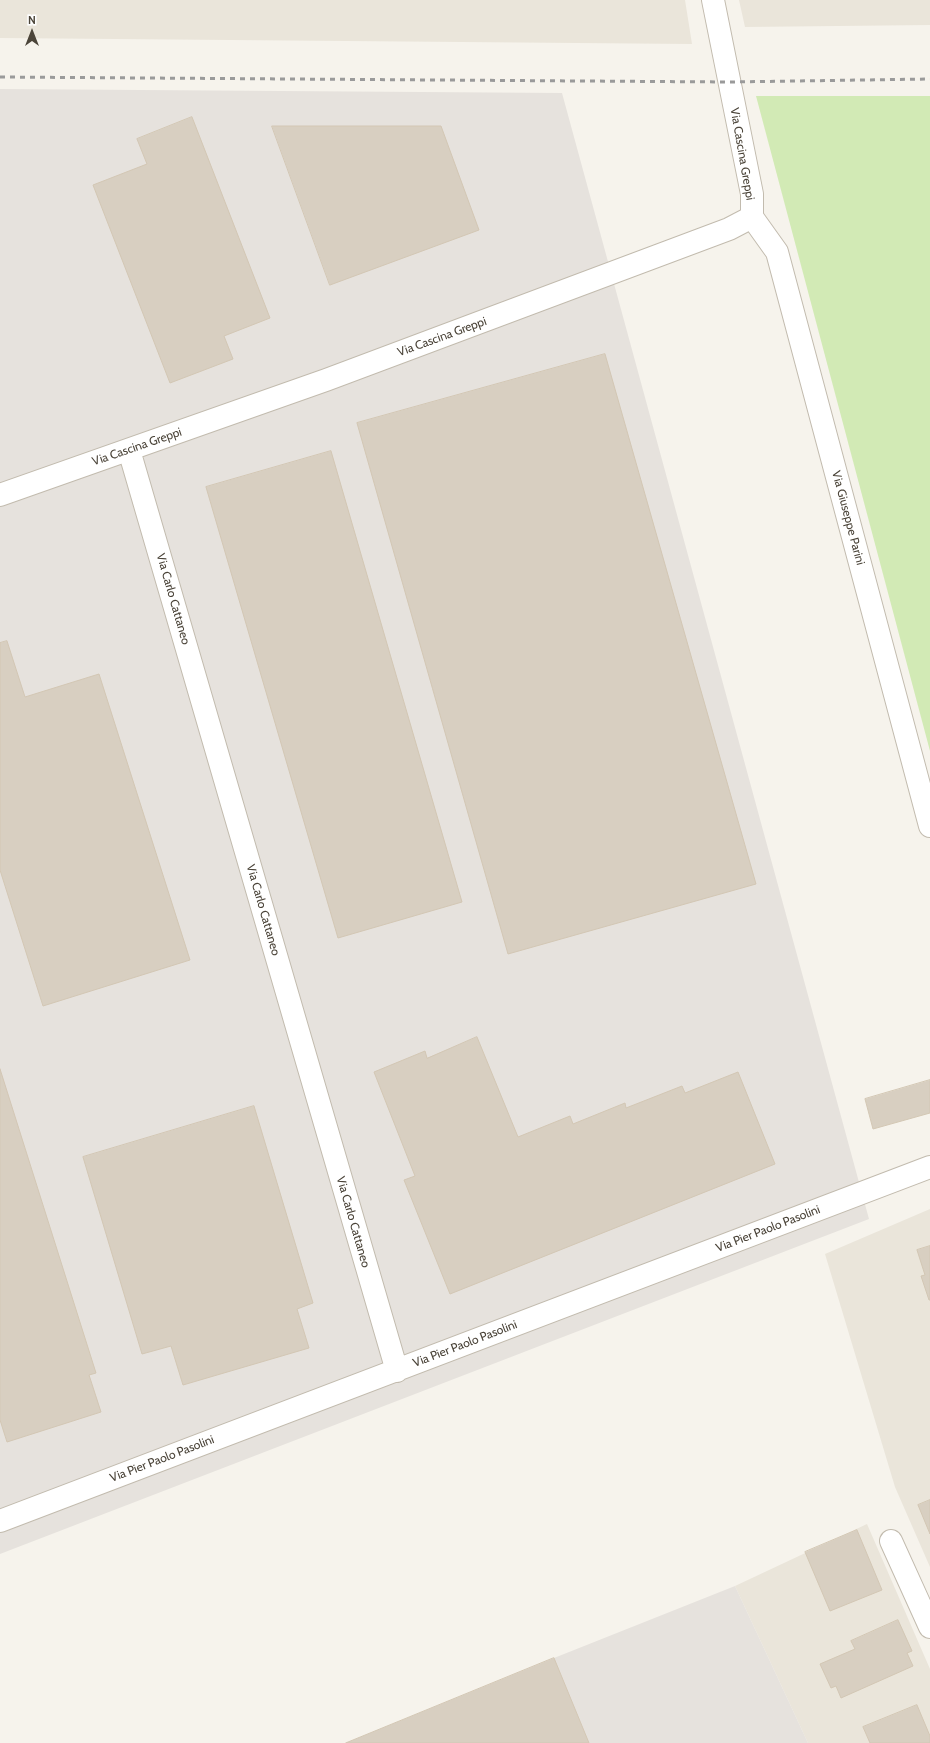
<!DOCTYPE html>
<html>
<head>
<meta charset="utf-8">
<style>
  body { margin:0 }
  #map { position:relative; width:930px; height:1743px; overflow:hidden; background:#f6f3ec; font-family:Cabin,sans-serif }
  canvas { display:block }
  .north { position:absolute; left:12px; top:12px; width:40px; height:40px; -webkit-text-stroke:3px #fff; paint-order:stroke; rotate:0deg; font-size:11px; font-weight:700; line-height:16px; text-align:center; color:#4b4439 }
  .north::after { content:''; display:block; margin:auto; width:14px; height:18px; background:#4b4439; clip-path:polygon(50% 0,100% 100%,50% 72%,0 100%) }
</style>
</head>
<body>
<div id="map">
<canvas width="930" height="1743"></canvas>
<div class="north">N</div>
</div>
<script>
const ctx = document.querySelector('canvas').getContext('2d');
ctx.lineJoin = 'round';
function fillPath(path, color) { ctx.fillStyle = color; ctx.fill(path, 'evenodd'); }
function trace(path, color, width, dash) { ctx.strokeStyle = color; ctx.lineWidth = width; ctx.lineCap = dash ? 'butt' : 'round'; ctx.setLineDash(dash || []); ctx.stroke(path); }
function label(font, color, halo, rows, align = 'center') {
  ctx.font = font + ' Cabin,sans-serif'; ctx.lineWidth = 3; ctx.setLineDash([]); ctx.textBaseline = 'middle'; ctx.strokeStyle = halo; ctx.fillStyle = color; for (const [text, x, y, turn = 0] of rows) {
    ctx.save(); ctx.translate(x, y); ctx.rotate((+turn || 0) * Math.PI / 180); ctx.textAlign = isNaN(turn) ? turn : align; if (halo) ctx.strokeText(text, 0, 0); ctx.fillText(text, 0, 0); ctx.restore();
  }
}
const residential = new Path2D(`
  M0,0H685L692,44L0,38Z
  M739,0H930V25L745,27Z
  M930,1209V1567L895,1487L825,1254Z
  M867,1524L930,1669V1743H808L735,1586Z`);
const industrial = new Path2D(`
  M0,89L562,93L869,1219L0,1554Z
  M735,1586L808,1743H346L554,1658Z`);
const green = new Path2D(`
  M756,96H930V751Z`);
const building = new Path2D(`
  M192,117L270,318L224,336L233,359L170,383L93,185L147,164L137,139Z
  M272,126H441L479,230L330,285Z
  M605,354L756,884L508,954L357,423Z
  M331,451L462,902L338,938L206,487Z
  M7,641L25,697L99,674L190,960L43,1006L0,870V643Z
  M477,1037L518,1137L570,1116L573,1124L625,1103L626,1108L682,1086L685,1093L738,1072L775,1164L450,1294L404,1180L415,1176L374,1072L425,1051L427,1058Z
  M0,1069L96,1373L89,1375L101,1412L7,1442L0,1420Z
  M930,1080V1113L873,1129L865,1099Z
  M254,1106L313,1303L297,1309L309,1348L183,1385L171,1346L142,1354L83,1157Z
  M930,1246V1300H929L921,1276L925,1275L917,1250Z
  M930,1500V1534L918,1505Z
  M857,1530L882,1590L830,1611L805,1552Z
  M898,1620L912,1651L907,1653L913,1666L841,1698L836,1686L831,1688L820,1664L855,1649L851,1641Z
  M554,1658L589,1743H346Z
  M917,1705L930,1736V1743H870L863,1727Z`);
const street = new Path2D(`
  M752,217L777,252L930,826
  M129,450L397,1371
  M0,495L326,380L729,229L752,217V194L713,0
  M0,1521L930,1167
  M891,1541L930,1627`);
const rail = new Path2D(`
  M0,77L729,82L930,79`);
const streetNames = [
  ["Via Cascina Greppi",742,154,80],
  ["Via Cascina Greppi",442,337,-20],
  ["Via Cascina Greppi",137,447,-19],
  ["Via Giuseppe Parini",848,518,75],
  ["Via Carlo Cattaneo",173,599,74],
  ["Via Carlo Cattaneo",263,910,74],
  ["Via Carlo Cattaneo",353,1222,74],
  ["Via Pier Paolo Pasolini",768,1229,-21],
  ["Via Pier Paolo Pasolini",465,1344,-21],
  ["Via Pier Paolo Pasolini",162,1459,-21]
];
fillPath(residential, '#eae5da');
fillPath(industrial, '#e6e2dd');
fillPath(green, '#d2eab5');
fillPath(building, '#d8cfc1');
trace(building, '#d3c7b4', 1);
trace(street, '#c2bbae', 24);
trace(street, '#fff', 22);
trace(rail, '#9a9a9a', 3, [5, 5]);
label('12px', '#4b4439', '#fff', streetNames);
</script>
</body>
</html>
